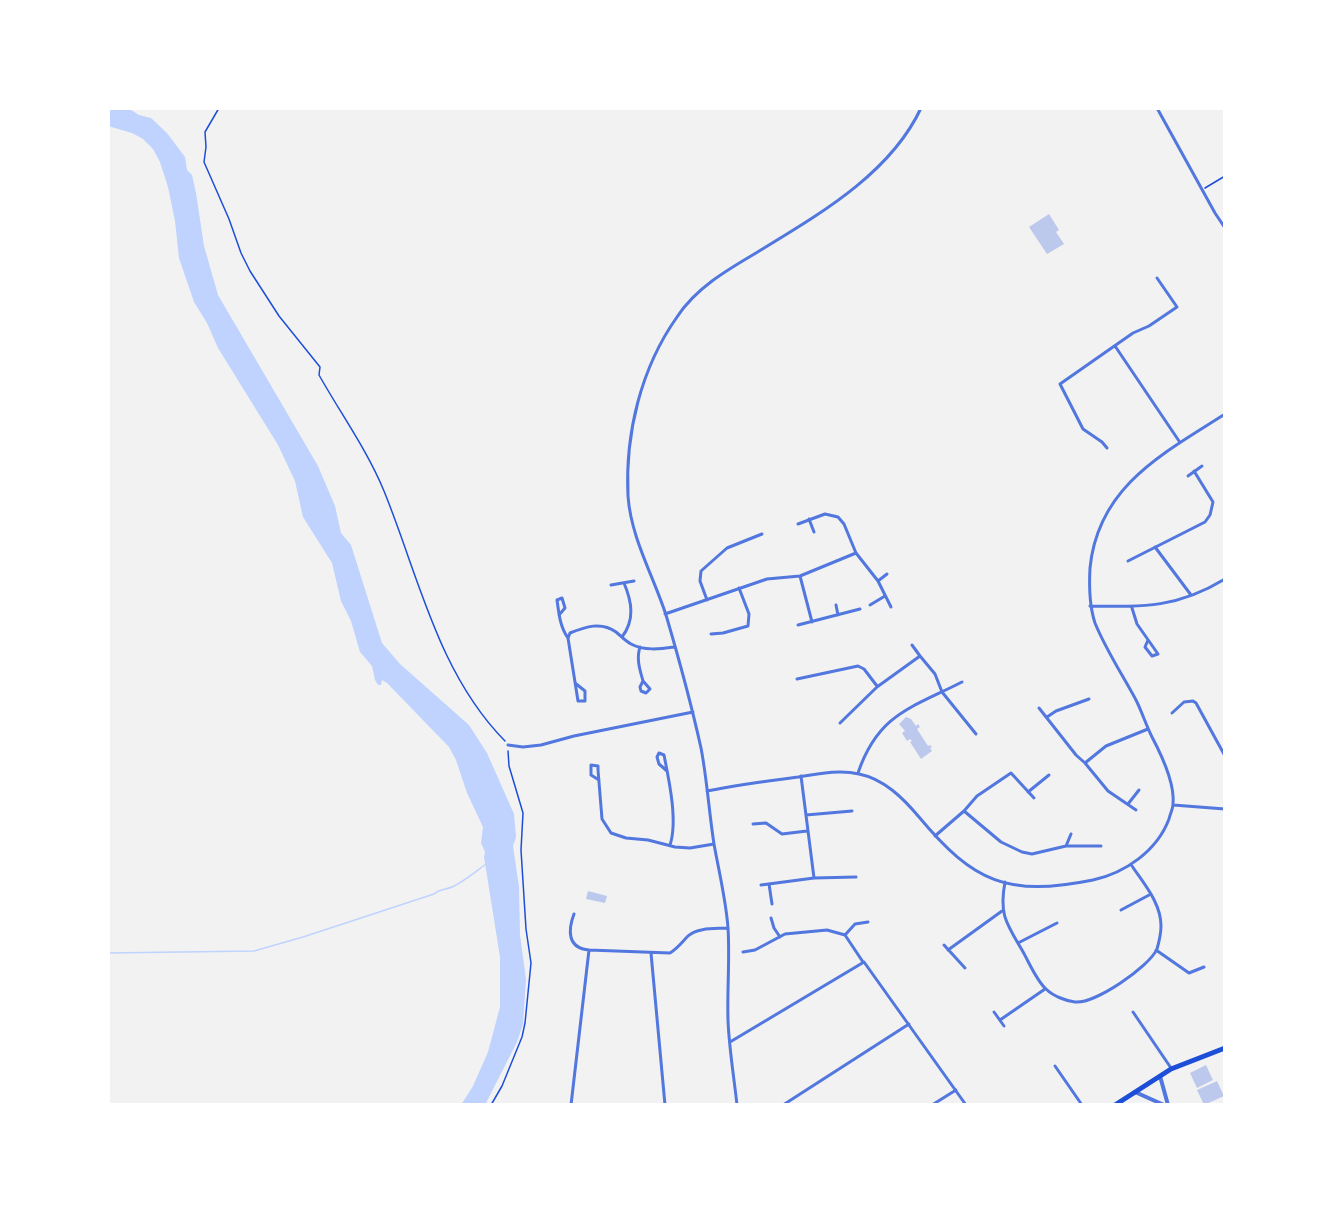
<!DOCTYPE html>
<html>
<head>
<meta charset="utf-8">
<style>
  body { margin:0 }
  #map { position:relative; width:1333px; height:1213px; overflow:hidden; background:#f2f2f2; font-family:Poppins,sans-serif }
  canvas { display:block }
  .frame { position:absolute; inset:0; border:110px solid #fff; pointer-events:none }
</style>
</head>
<body>
<div id="map">
<canvas width="1333" height="1213"></canvas>
<div class="frame"></div>
</div>
<script>
const ctx = document.querySelector('canvas').getContext('2d');
ctx.lineJoin = 'round';
function fillPath(path, color) { ctx.fillStyle = color; ctx.fill(path, 'evenodd'); }
function trace(path, color, width, dash) { ctx.strokeStyle = color; ctx.lineWidth = width; ctx.lineCap = dash ? 'butt' : 'round'; ctx.setLineDash(dash || []); ctx.stroke(path); }
const water = new Path2D(`
  M108,108H128L139,115L151,118L167,133L185,157L187,170L192,175L196,193L204,246L218,295L318,466L335,506L341,533L351,545L382,643L400,664L469,725L487,753L514,814L516,837L513,846L519,887L520,935L526,979L523,1024L517,1042L485,1105H461L473,1086L488,1052L500,1007V957L484,857L485,852L481,843L483,827L467,793L456,760L449,747L387,683L382,680L381,685H378L375,680L372,666L360,652L351,621L341,601L332,563L303,517L295,481L278,445L218,348L207,323L194,302L179,258L175,221L168,187L160,162L153,149L143,139L132,133L108,126Z`);
const stream = new Path2D(`
  M108,953L254,951L303,937L434,894C439,889 445,890 452,887C465,881 475,872 486,864`);
const building = new Path2D(`
  M1049,214L1059,230L1056,232L1064,244L1047,254L1029,227Z
  M906,717L911,719L916,726L918,724L920,727L917,729L928,746L930,745L932,747L930,748L932,751L921,759L910,742L912,741L910,739L907,741L902,733L905,731L899,724Z
  M588,891L607,896L605,903L586,899Z
  M1206,1065L1213,1080L1197,1088L1190,1073Z
  M1217,1081L1224,1096L1204,1105L1197,1090Z`);
const path = new Path2D(`
  M219,108L205,132L206,147L204,162L229,219L241,253L250,271L279,316L320,367L319,375C341,414 367,450 384,491C419,577 438,673 505,741
  M1205,188L1225,176
  M491,1105L502,1086L522,1037L525,1023L531,963L526,929L521,850L523,813L509,766L508,751`);
const minor = new Path2D(`
  M1157,108L1215,213L1225,228
  M1115,346L1179,441
  M1107,448L1102,442L1083,429L1060,384L1133,333L1149,326L1177,307L1157,278
  M1188,476L1202,466
  M809,519L814,532
  M798,524L825,514L838,517L844,524L856,553L878,581L891,607
  M1155,547L1191,595
  M1128,561L1205,522L1210,515L1213,502L1194,471
  M800,576L812,622
  M878,581L887,574
  M611,585L634,581
  M707,600L700,581L701,571L727,548L762,534
  M836,605L838,615
  M870,605L885,596
  M1090,606C1144,607 1177,608 1225,579
  M1132,608L1137,624L1158,654L1152,656L1145,647L1148,640
  M665,614L767,579L800,576L856,553
  M559,615L565,608L562,598L557,600C559,614 560,627 568,638
  M798,625L860,609
  M711,634L723,633L748,626L749,614L739,588
  M622,637C635,620 632,602 624,583
  M912,645L920,656
  M640,647C636,659 640,670 643,681L640,687L641,691L646,693L650,689L643,681
  M797,679L858,666L864,669L877,686
  M575,683L585,691V701H578L568,638L570,633C585,627 601,621 616,632C621,636 625,641 631,644C644,651 660,649 674,647
  M1039,708L1076,755L1085,763L1108,791L1136,810
  M1172,713L1184,702L1193,701L1196,703L1225,756
  M1047,717L1056,711L1089,699
  M840,723L877,687L920,656L935,674L942,692L976,734
  M508,745L523,747L541,745L574,736L693,712
  M1085,763L1106,746L1148,729
  M667,771L659,764L657,757L659,753L664,755C669,780 678,821 670,845
  M858,773C878,714 911,708 962,682
  M801,776L814,878
  M599,780L591,775V765L598,766V770L602,819L611,833L626,838L648,840L675,847L690,848L714,844
  M707,791C737,785 767,781 798,777C817,774 839,769 859,774C884,779 903,798 919,817C974,883 1008,897 1093,880C1125,873 1157,851 1169,819C1170,814 1173,809 1173,804C1175,784 1161,754 1152,737C1146,725 1142,712 1136,700C1122,674 1106,650 1095,623C1089,605 1089,586 1090,568C1098,486 1164,453 1225,414
  M1028,792L1049,775
  M1128,804L1139,790
  M1173,805L1225,809
  M964,811L1001,842L1022,852L1032,854L1066,846H1101
  M806,815L852,811
  M753,824L766,823L782,834L807,831
  M935,836L964,811L977,796L1011,773L1034,798
  M1066,846L1071,834
  M1005,882C999,914 1006,923 1022,950C1029,962 1036,980 1046,989C1053,996 1066,1001 1075,1002C1095,1004 1149,967 1157,949C1159,942 1161,933 1161,926C1161,903 1144,884 1132,866
  M769,884L772,904
  M761,885L814,878L856,877
  M1121,910L1151,894
  M574,914C568,930 567,948 589,950
  M771,918L774,928L780,937
  M845,935L855,924L868,922
  M1018,943L1057,923
  M944,945L965,968
  M948,950L1002,911
  M1156,950L1189,973L1204,967
  M743,952L755,950L785,934L827,930L845,935L863,962
  M651,953L665,1105
  M994,1012L1004,1026
  M1133,1012L1171,1068
  M1000,1020L1045,989
  M730,1042L864,962L966,1105
  M1055,1066L1082,1105
  M571,1105L589,950L670,953C678,948 682,942 688,936C698,927 716,929 728,928
  M737,1105C734,1077 729,1048 728,1020C727,989 730,959 728,928C726,900 719,872 714,844C709,812 707,779 701,748C691,703 679,659 666,615C653,575 631,538 628,496C625,433 641,368 677,317C696,288 727,270 756,253C816,216 890,175 921,108
  M783,1105L909,1024
  M932,1105L956,1090`);
const tertiary = new Path2D(`
  M1160,1076L1168,1105
  M1135,1092L1164,1105`);
const primary = new Path2D(`
  M1115,1105L1171,1069L1225,1048`);
fillPath(water, '#bfd3fe');
trace(stream, '#bfd3fe', 1.5);
fillPath(building, '#bdc9ec');
trace(path, '#1d4ed8', 1.5);
trace(minor, '#5277de', 3);
trace(tertiary, '#5277de', 4);
trace(primary, '#1d4ed8', 5);
</script>
</body>
</html>
